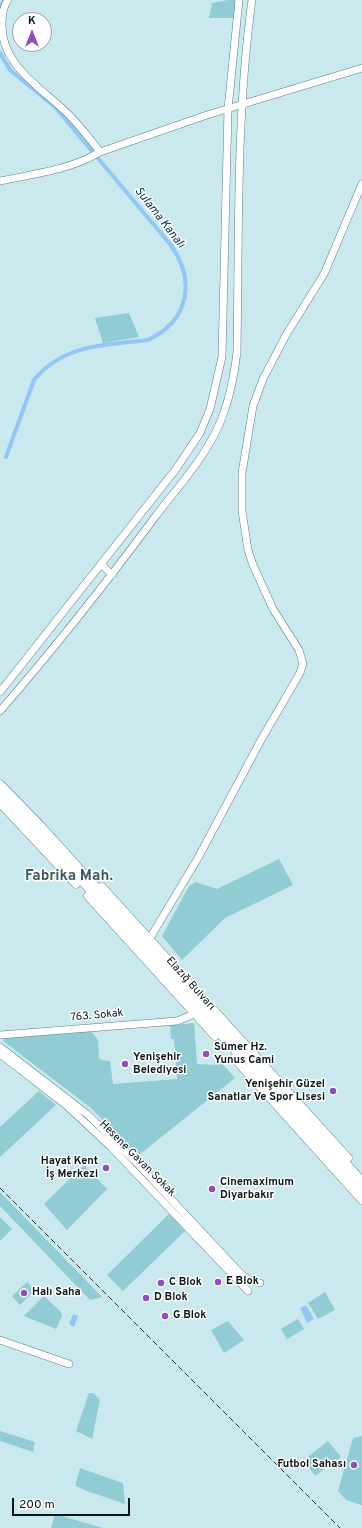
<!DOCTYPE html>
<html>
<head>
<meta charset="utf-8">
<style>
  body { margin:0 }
  #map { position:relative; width:362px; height:1528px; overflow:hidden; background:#c9e9ee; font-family:Overpass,sans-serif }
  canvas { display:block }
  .north { position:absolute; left:12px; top:12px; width:40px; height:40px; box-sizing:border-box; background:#fff; border:1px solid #9da2a2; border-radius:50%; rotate:0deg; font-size:11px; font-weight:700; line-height:16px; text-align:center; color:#0a1617 }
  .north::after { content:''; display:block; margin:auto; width:14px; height:18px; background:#8e4dc2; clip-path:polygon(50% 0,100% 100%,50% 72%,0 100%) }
  .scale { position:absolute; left:12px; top:1498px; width:118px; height:18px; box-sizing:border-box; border:2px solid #0a1617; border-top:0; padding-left:5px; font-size:12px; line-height:14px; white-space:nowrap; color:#0a1617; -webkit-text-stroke:3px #fff; paint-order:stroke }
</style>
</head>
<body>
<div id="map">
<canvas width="362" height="1528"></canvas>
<div class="north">K</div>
<div class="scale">200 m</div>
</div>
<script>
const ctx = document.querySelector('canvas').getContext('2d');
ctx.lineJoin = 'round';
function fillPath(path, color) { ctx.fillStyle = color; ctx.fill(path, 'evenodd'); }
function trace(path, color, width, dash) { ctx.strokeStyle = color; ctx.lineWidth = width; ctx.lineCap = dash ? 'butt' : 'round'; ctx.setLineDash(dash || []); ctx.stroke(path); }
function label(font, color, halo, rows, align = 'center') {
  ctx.font = font + ' Overpass,sans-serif'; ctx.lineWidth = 3; ctx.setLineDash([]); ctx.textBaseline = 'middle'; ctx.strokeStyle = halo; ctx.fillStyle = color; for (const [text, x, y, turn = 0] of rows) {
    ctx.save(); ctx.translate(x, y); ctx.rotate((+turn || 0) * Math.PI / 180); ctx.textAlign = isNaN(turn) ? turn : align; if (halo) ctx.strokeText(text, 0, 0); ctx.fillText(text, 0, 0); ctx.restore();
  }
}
const green = new Path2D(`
  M228,0H237L235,18H209L212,3Z
  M129,313L139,337L103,343L95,318Z
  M279,859L293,885L225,918L182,960L162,936L189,886L196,882L217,889Z
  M194,1023L197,1064L215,1065L220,1061L235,1078L139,1155L135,1154L91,1108L3,1041L5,1038L91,1031L98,1040L99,1058L102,1060L110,1061L113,1084L177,1079L174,1039H171L170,1025Z
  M39,1091L56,1105L0,1157V1127Z
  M84,1165L107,1189L67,1230L44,1204Z
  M0,1192L102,1297L90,1300L0,1206Z
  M169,1214L185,1231L123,1291L107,1275Z
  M0,1217L12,1229L0,1241Z
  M27,1282L35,1290L20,1305L12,1296Z
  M325,1292L335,1310L318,1319L308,1303Z
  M44,1296L61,1312L62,1316L56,1329L24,1316Z
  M298,1319L304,1329L287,1339L281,1329Z
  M228,1321L244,1340L224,1353L211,1330Z
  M89,1393H93L100,1400L92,1439L76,1431Z
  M0,1431L35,1442L33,1452L0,1441Z
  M362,1436V1505H361L346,1500L338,1491L353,1438Z
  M328,1441L341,1457L315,1476L304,1460Z
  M80,1468L123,1483L125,1504L87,1491L76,1486V1483Z
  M55,1514L103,1528H51Z`);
const water = new Path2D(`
  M306,1305L314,1319L307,1323L300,1308Z
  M73,1314L78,1316L74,1327L69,1324Z`);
const canal = new Path2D(`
  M0,8L4,0
  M0,53L10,70L55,107L170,244C196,280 190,320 148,340C106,345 63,344 34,380L6,457`);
const secondary = new Path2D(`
  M8,0C3,7 2,14 2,23C0,64 40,87 66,112C79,124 89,138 100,152
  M0,181C34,174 70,170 100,152L207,115L362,68
  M101,564L112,575
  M0,692L176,469L200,433L210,409L222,357L228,109L239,0
  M0,711C54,649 106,583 155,517C177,488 204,459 219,425C229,402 234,377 237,352C239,234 236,116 252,0
  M150,938L198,858L261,740L300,673L303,664L299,650L273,609L253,565L248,550L242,511V473L253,406L263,379L286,335L324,274L362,184
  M0,1035L177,1021L194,1014
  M0,1047L87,1114L138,1164L240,1273L247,1279L260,1283
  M0,1054L66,1105L111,1147L248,1291
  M0,1340L69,1364`);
const highway = new Path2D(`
  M0,784L40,825L362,1181
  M0,793L14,806L362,1191
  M0,803L76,884
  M102,887L348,1158
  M88,896L215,1036
  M234,1058L362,1200`);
const rail = new Path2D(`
  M0,1188L340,1528`);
const markers = [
  [206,1054,4,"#8e4dc2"],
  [125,1064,4,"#8e4dc2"],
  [333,1091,4,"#8e4dc2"],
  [106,1168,4,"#8e4dc2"],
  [212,1189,4,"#8e4dc2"],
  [218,1282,4,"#8e4dc2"],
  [161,1283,4,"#8e4dc2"],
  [24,1293,4,"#8e4dc2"],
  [146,1298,4,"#8e4dc2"],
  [165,1316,4,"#8e4dc2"],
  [354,1465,4,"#8e4dc2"]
];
const streetNames = [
  ["Elazığ Bulvarı",190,984,48],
  ["763. Sokak",97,1016,-5],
  ["Hesene Gavan Sokak",137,1159,45]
];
const poiNames = [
  ["Sümer Hz.",214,1048],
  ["Yunus Cami",214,1061],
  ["Yenişehir",133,1058],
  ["Belediyesi",133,1071],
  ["Yenişehir Güzel",325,1085,"right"],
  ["Sanatlar Ve Spor Lisesi",325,1098,"right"],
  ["Hayat Kent",98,1162,"right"],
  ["İş Merkezi",98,1175,"right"],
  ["Cinemaximum",220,1183],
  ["Diyarbakır",220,1196],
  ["E Blok",226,1282],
  ["C Blok",169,1283],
  ["Halı Saha",32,1293],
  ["D Blok",154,1298],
  ["G Blok",173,1316],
  ["Futbol Sahası",346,1465,"right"]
];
const waterNames = [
  ["Sulama Kanalı",159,218,52]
];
const districtNames = [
  ["Fabrika Mah.",69,877]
];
fillPath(green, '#91cbd3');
fillPath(water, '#91c6f7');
trace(canal, '#91c6f7', 4);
trace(secondary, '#607e82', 8);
trace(highway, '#607e82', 9);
trace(secondary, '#fff', 7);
trace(highway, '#fff', 8);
trace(rail, '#29383a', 1, [6, 3]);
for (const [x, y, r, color] of markers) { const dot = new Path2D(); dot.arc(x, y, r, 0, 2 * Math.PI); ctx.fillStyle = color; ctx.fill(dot); trace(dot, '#fff', 1.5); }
label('11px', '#0a1617', '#fff', streetNames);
label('bold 11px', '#0a1617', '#fff', poiNames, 'left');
label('italic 12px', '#042d4d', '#fff', waterNames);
label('bold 15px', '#3d5a5e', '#fff', districtNames);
</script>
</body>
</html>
